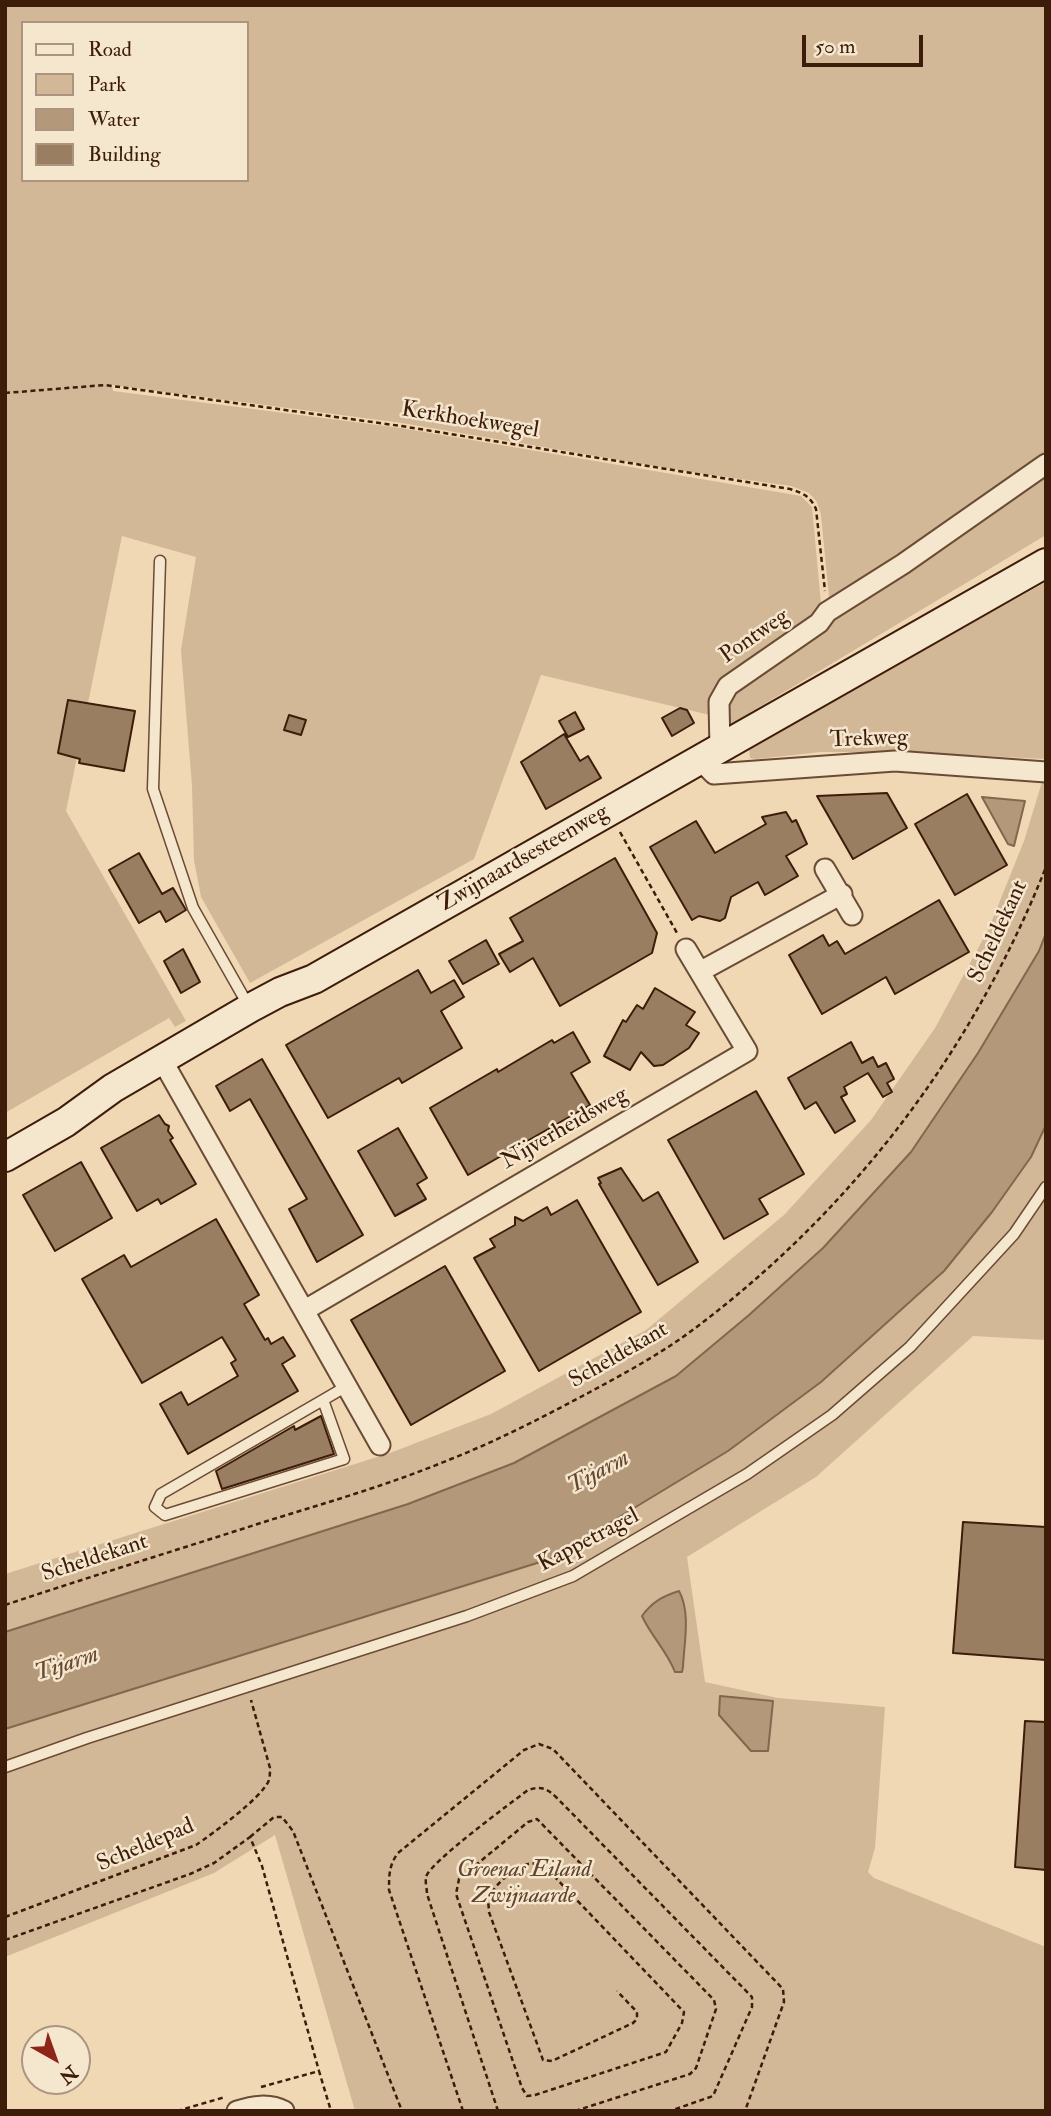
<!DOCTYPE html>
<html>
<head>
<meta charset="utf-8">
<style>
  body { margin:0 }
  #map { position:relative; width:1051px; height:2116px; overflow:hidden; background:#f0d8b4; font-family:"IM FELL Double Pica",serif }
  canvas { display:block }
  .frame { position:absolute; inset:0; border:7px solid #3d1c0a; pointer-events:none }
  .legend { position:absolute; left:21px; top:21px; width:228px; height:161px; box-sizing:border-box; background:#f5e6ce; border:2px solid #ab9580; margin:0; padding:9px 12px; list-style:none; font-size:21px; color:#3d1c0a }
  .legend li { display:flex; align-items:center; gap:14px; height:35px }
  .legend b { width:35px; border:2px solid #ab9580 }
  .north { position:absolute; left:21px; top:2025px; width:70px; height:70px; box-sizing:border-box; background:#f5e6ce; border:2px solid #ab9580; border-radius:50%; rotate:140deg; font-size:19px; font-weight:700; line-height:28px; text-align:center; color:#3d1c0a }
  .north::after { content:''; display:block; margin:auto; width:24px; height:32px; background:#8f2418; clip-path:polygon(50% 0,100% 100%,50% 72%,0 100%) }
  .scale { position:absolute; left:802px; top:35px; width:121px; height:32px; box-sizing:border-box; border:4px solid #3d1c0a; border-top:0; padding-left:9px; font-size:21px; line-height:24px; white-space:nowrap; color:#3d1c0a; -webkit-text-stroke:5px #f5e6ce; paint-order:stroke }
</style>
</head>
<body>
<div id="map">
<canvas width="1051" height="2116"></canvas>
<div class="frame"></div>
<ul class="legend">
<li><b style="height:9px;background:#f5e6ce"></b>Road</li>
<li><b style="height:19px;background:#d2b897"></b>Park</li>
<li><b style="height:19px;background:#b3987a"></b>Water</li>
<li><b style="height:19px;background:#9a7e62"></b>Building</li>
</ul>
<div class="north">N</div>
<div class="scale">50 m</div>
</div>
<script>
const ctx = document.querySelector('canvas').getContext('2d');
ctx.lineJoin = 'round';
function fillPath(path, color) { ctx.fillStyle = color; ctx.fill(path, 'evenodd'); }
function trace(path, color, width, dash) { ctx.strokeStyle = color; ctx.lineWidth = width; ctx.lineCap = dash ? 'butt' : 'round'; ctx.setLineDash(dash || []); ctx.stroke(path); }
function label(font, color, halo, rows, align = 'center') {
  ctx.font = font + ' "IM FELL Double Pica",serif'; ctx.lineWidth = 5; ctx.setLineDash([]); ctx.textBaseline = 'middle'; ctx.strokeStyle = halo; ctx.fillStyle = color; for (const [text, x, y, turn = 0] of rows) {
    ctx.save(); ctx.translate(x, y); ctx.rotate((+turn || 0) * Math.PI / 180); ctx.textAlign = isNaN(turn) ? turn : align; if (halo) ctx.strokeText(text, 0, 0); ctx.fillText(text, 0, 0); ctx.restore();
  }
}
const green = new Path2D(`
  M5,5H1046V535L731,724L722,707L727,692L831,617L821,515L817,502L809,493L791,486L690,472L402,423L112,385L113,391L401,428L801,496L812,507L821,604L818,613L785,643L722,686L716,693L714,716L541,675L474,859L250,983L201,897L194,860L192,786L181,650L196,557L122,536L66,811L186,1021L175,1027L169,1018L5,1113ZM23,23H247V180H23Z
  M1046,582V759L902,752H820L757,759L750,758L749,748Z
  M1046,781V933L1039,951L978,1053L911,1152L824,1248L749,1315L676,1376L514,1463L408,1504L5,1632V1574L390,1453L491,1414L646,1330L784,1215L871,1120L935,1028L989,928L1024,841L1042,782Z
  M1046,1125V1340L973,1336L816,1477L687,1557L705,1682L778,1698L885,1707L875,1848L868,1872L874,1878L1046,1947V2111H355L275,1835L214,1873L5,1957V1729L550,1559L728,1451L821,1382L944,1271L992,1212L1031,1157Z`);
const water = new Path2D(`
  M982,797L1025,801L1014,846L1008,844Z
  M1046,933V1125L1031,1157L992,1212L944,1271L821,1382L728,1451L550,1559L5,1729V1632L408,1504L514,1463L676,1376L749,1315L823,1248L911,1152L978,1053L1039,951Z
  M679,1591C691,1613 684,1643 683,1667L682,1672H675C667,1651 651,1636 642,1616C652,1602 663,1596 679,1591Z
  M720,1696L773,1701L768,1751H751L719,1715Z`);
const building = new Path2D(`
  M68,700L135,711L124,771L79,763L80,759L58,753Z
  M680,708L687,710L694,723L672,736L662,718Z
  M575,712L584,729L568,737L559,721Z
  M289,715L306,720L301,735L284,730Z
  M564,734L580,761L588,756L601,778L546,809L521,762Z
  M887,793L907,828L853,859L817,796Z
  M967,794L1007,865L955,895L915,824Z
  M786,812L792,822L796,820L807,844L786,856L798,876L765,895L758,882L731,897L725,918L720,921L699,916L692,920L650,847L696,821L715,853L766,824L762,817Z
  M139,853L162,894L173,888L186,910L166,922L160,911L139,923L109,870Z
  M615,858L657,933L652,953L560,1006L533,958L510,972L499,954L523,941L510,918Z
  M939,900L969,952L895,994L886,977L822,1014L789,955L823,935L829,946L837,941L845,954Z
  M486,940L499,964L463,984L449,961Z
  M183,949L200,982L181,993L164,961Z
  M418,970L431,993L454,980L464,997L441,1011L462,1048L402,1083L399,1078L328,1118L286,1045Z
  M655,988L695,1012L686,1025L699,1033L689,1048L663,1065L654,1066L641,1052L630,1070L604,1056L623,1020L626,1022L637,1005L643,1009Z
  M573,1032L590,1062L571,1073L590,1105L468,1175L430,1108L497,1069L498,1072L552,1040L554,1043Z
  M851,1042L862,1063L873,1057L878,1067L886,1063L894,1079L887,1083L892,1092L883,1097L868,1073L844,1087L847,1094L841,1097L855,1121L835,1133L816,1102L805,1109L788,1078Z
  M262,1059L363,1235L317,1262L289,1209L307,1199L250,1099L230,1111L216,1086Z
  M756,1091L804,1174L759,1199L768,1214L724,1239L668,1140Z
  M159,1115L165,1124L169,1126L168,1131L173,1138L170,1140L196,1184L161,1204L158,1199L137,1211L101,1148Z
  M398,1128L427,1178L417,1184L426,1199L395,1216L358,1151Z
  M81,1162L112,1218L55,1251L23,1195Z
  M621,1168L643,1201L658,1192L698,1262L658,1285L599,1184L601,1183L598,1178Z
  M577,1200L641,1312L539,1371L474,1258L495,1247L490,1239L515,1225V1217L523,1221L547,1207L551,1215Z
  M216,1219L259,1295L244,1304L265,1340L268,1338L271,1344L283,1337L295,1356L282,1364L298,1391L188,1454L160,1404L181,1392L188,1405L238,1376L231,1363L236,1360L222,1337L142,1383L82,1279L124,1255L131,1267Z
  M445,1266L505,1371L411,1425L351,1320Z
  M321,1416L334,1454L222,1489L216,1471L294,1426L295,1430Z
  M963,1522L1046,1527V1660L953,1653Z
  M1025,1721L1046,1722V1870L1015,1867Z`);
const path = new Path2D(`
  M5,393L105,385L401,426L790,489C803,493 810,496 816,509L825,591
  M620,832L677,933
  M5,1605C92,1576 180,1549 267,1521C329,1502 391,1484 451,1459C499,1440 545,1416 590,1392C627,1372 664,1352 698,1326C856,1206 973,1050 1046,867
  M250,1837L274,1817H282L293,1831L402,2111
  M5,1917L196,1845C212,1834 263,1797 269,1780C270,1776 270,1772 270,1768L251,1700
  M5,1940L190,1874L214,1863L250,1837L262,1866L319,2071
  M261,2087L319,2071L331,2111
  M177,2111L225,2097
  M463,2111L389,1890C389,1875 389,1865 398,1853L524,1750L539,1744L553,1749L783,1989L784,2002L745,2111
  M498,2111L427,1894C427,1889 425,1882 426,1877C430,1862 511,1803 528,1790C541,1786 547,1788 557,1798L752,1997V2007L713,2096L670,2111
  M575,2111L690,2074L696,2068L716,2009L714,2000L537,1819L528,1822L459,1879L456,1894L522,2088L527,2096L535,2095L666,2052L682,2023L684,2012L549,1871C543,1867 537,1862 528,1864C516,1866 495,1884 490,1896C487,1901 489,1906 489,1912L543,2060L552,2061L633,2023L637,2019V2012L617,1991`);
const lane = new Path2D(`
  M160,561L153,789L193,908L248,1005
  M323,1400L344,1459L165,1515L155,1507L161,1494L323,1400L347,1386
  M5,1767L87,1738L467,1616L573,1576L747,1474L832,1415L910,1347L1014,1234L1046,1187`);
const street = new Path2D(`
  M720,749L719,702L728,686L819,623L827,612L903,564L1046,464
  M700,760L714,774L895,761L1046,772
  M825,869L852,915
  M701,971L842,894
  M162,1060L380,1445
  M305,1310L747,1051L686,949
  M237,2111C253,2106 269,2103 284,2111`);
const secondary = new Path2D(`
  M5,1157L66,1122L113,1088L250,1008L280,992L314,979L1046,563`);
const streetNames = [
  ["Kerkhoekwegel",470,421,9],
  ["Pontweg",755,637,-35],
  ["Trekweg",869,740,-2],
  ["Zwijnaardsesteenweg",524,859,-30],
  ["Scheldekant",999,932,-65],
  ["Nijverheidsweg",565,1129,-30],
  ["Scheldekant",619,1356,-30],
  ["Kappetragel",589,1541,-28],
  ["Scheldekant",95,1559,-18],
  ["Scheldepad",146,1846,-23]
];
const parkNames = [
  ["Groenas Eiland",524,1871],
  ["Zwijnaarde",524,1897]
];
const waterNames = [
  ["Tijarm",599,1473,-28],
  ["Tijarm",67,1665,-18]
];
fillPath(green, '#d2b897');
fillPath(water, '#b3987a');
trace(water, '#84664d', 2);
fillPath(building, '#9a7e62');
trace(building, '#3d1c0a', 2);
trace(lane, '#6a4b34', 13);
trace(street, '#6a4b34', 23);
trace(secondary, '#3d1c0a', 32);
trace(path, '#3d1c0a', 2.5, [5, 3.5]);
trace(lane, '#f5e6ce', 10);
trace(street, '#f5e6ce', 19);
trace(secondary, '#f5e6ce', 28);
label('23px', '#3d1c0a', '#f5e6ce', streetNames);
label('italic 23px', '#62432d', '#f5e6ce', parkNames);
label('italic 24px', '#664731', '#f5e6ce', waterNames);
</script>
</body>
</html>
